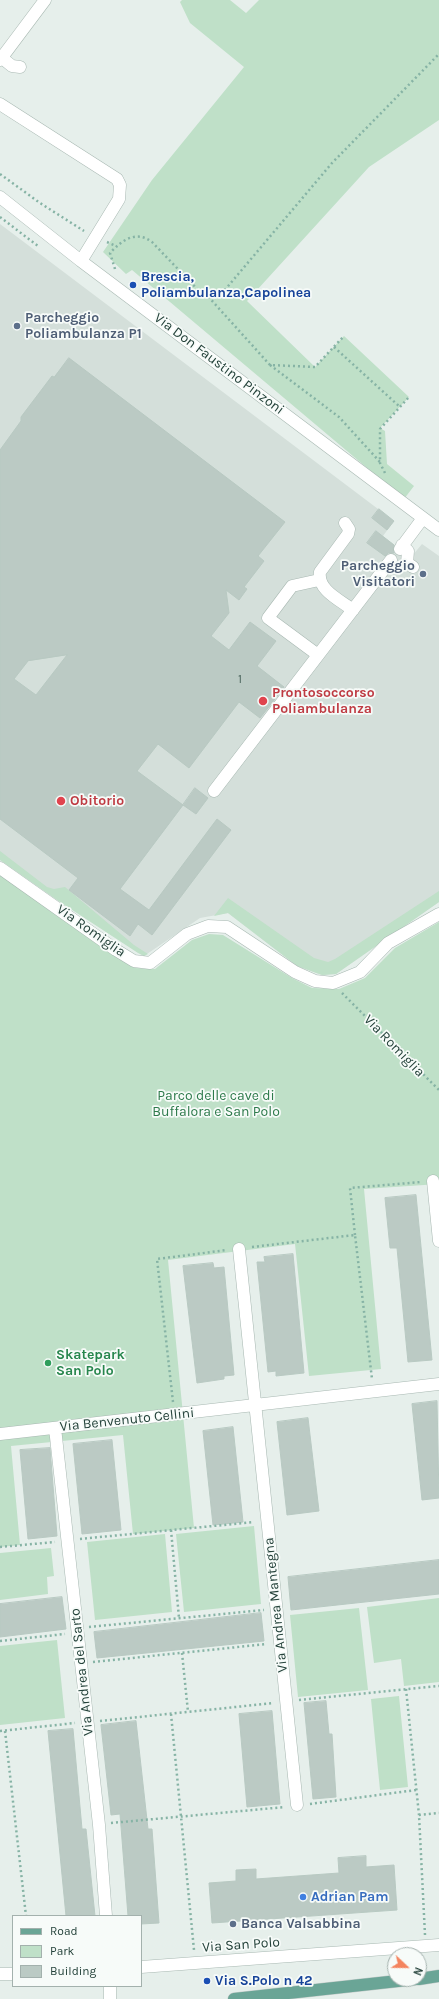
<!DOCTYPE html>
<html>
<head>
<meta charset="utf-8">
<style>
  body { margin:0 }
  #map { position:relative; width:439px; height:1999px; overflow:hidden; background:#e6efeb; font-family:Karla,sans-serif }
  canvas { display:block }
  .legend { position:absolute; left:12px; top:1915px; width:130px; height:72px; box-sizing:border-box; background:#f7fbf9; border:1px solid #a3b1ad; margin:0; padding:5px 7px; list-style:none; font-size:12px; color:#24423a }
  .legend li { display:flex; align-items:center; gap:8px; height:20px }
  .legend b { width:20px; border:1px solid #a3b1ad }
  .north { position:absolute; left:387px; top:1947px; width:40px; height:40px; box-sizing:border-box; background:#f7fbf9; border:1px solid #a3b1ad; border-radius:50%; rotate:112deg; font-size:11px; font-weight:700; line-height:16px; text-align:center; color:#24423a }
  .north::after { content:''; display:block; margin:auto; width:14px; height:18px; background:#f4845f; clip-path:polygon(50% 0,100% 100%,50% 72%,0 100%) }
</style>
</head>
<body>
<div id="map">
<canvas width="439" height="1999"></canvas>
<ul class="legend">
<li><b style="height:5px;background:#6aa596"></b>Road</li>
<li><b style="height:11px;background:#bfe0c8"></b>Park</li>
<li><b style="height:11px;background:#bbcac4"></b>Building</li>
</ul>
<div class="north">N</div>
</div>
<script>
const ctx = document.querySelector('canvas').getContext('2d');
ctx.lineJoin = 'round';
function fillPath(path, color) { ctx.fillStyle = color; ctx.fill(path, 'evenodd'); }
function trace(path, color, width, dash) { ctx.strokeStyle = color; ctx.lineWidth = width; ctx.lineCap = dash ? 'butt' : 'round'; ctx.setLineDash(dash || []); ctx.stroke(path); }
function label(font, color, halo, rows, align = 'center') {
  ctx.font = font + ' Karla,sans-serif'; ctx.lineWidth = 3.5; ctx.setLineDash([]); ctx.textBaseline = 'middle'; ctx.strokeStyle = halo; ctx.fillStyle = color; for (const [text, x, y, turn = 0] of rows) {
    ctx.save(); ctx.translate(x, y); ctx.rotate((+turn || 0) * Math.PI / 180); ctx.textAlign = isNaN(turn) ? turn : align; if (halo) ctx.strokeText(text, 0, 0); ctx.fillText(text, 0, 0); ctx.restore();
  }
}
const built = new Path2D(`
  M0,224L394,521L383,536L405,553L397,565L402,568L422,544L439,556V902L336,974L322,975L297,966L228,913L200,918L144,956L57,900L0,860Z`);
const green = new Path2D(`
  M182,0H230L246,13L259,0H439V120L369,167L247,301L315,367L344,336L409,397L380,428L385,431L387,464L414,486L404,499L132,270L126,274L103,252L152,180L244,67L190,23L180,2Z
  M0,851L47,887L54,889L65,887L134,945L148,954L144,956L138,953L57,900L0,860Z
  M0,875L113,955L135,968L155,969L192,940L209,934L223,935L292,978L312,988L339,989L365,978L395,948L439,922V1184L364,1189L381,1369L309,1376L295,1244L168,1260L194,1528L133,1534L123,1435L11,1446L20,1545L0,1547Z
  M439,891V902L336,974L322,975L297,966L228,913L214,916L228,898L314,958L328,962L335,959Z
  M254,1526L261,1604L184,1612L176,1534Z
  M165,1534L172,1612L95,1620L87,1542Z
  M51,1548L54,1576L47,1577L48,1594L0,1600V1553Z
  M439,1598V1682L404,1686L401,1659L374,1663L367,1607Z
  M359,1608L368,1690L298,1697L290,1615Z
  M57,1640L65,1718L0,1725V1646Z
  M399,1696L408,1787L380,1790L371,1699Z`);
const building = new Path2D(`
  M69,358L285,522L258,556L264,561L244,587L247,589L239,600L226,590L229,613L211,636L229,650L250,622L276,641L257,666L284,687L282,690L260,718L239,702L189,768L158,744L137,771L183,805L120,889L149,910L217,819L231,830L152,935L138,924L130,936L69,890L78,878L0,819V450L21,421V417L52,376L54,377ZM67,655L36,695L14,679L28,661Z
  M379,509L394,521L387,530L372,518Z
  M376,531L394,545L393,549L394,553H388L385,556L367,543Z
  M195,788L208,798L196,814L183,805Z
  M416,1195L432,1360L408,1362L397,1248H390L385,1198Z
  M293,1254L304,1373L276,1376V1371L268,1372L257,1262H265L264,1257Z
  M213,1263L214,1268L224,1267L234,1375L224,1376V1379L197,1383L183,1266Z
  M437,1401L439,1498L422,1500L412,1404Z
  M308,1418L319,1511L287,1515L277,1422Z
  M233,1427L243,1522L213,1525L203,1431Z
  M112,1440L121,1530L82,1534L73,1444Z
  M50,1448L57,1536L28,1539L20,1450Z
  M439,1560V1594L291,1610L288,1577Z
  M62,1597L66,1629L0,1637V1604Z
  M261,1613L264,1641L97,1658L94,1632Z
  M326,1701L329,1734H332L336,1797L313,1799L304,1703Z
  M272,1711L280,1804L247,1807L239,1714Z
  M136,1721L148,1829H152L159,1923L141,1924V1916H128L120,1814L111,1815L101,1725Z
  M73,1729L82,1829H86L95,1916H66L48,1731Z
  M366,1856V1867L394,1865L397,1910L212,1923L209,1883L236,1881V1870L256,1869V1879L339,1873L338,1858Z`);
const path = new Path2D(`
  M0,174L40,203L84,231
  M0,217L38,246
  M107,242L116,246
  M115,269L110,253C122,240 136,230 152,242L200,292L205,293L224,291L332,163L439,54
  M205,293L270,365L315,367L344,336
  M334,347L400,407
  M270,365L339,417L380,462
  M385,473L380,463V429L409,397
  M342,993L439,1090
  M355,1235L350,1188L421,1182
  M252,1247L355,1235L372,1379
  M173,1402L157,1259L227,1250
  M171,1530L179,1618
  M80,1539L254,1522
  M0,1547L55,1542
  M89,1627L264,1610
  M0,1641L65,1634
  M182,1653L188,1712
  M93,1662L267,1644
  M406,1689L419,1815
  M299,1700L439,1686
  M171,1714L194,1950
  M100,1721L274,1703
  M0,1731L75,1723
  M5,1731L26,1916
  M310,1804L416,1790
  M111,1823L285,1807
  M425,1935L419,1815L439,1813`);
const minor = new Path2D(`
  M2,58L12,66L20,67
  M0,60L45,0
  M0,104L117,179L120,185L119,199L81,261
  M0,197L81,261L439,530
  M345,523L349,529L348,534L320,572C317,590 340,600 353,610
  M402,545L408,551L407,563L413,567
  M400,549L423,518
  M318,655L268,618L292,586L319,580
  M214,791L391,560
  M0,868L116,950L134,961L150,963L187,934L208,926L227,927L295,972L315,981L333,983L360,972L388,943L439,914
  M433,1181L439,1241
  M239,1249L297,1805
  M55,1428L99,1825L106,1916
  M0,1434L439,1384
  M141,1967L439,1945
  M0,1974H13
  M110,1999V1986`);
const major = new Path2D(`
  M419,1979L439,1976
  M234,1999L416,1979`);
const markers = [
  [133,285,4,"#1a4fb4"],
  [17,326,4,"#5c6f8a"],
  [423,574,4,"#5c6f8a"],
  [263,701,5,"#e0444e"],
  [61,801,5,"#e0444e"],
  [48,1363,4,"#2e9e5b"],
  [303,1897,4,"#3f7fe0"],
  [233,1924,4,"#5c6f8a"],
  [207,1981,4,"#1a4fb4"]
];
const numberNames = [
  ["1",240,680]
];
const transitNames = [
  ["Brescia,",141,277],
  ["Poliambulanza,Capolinea",141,293],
  ["Via S.Polo n 42",215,1981]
];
const serviceNames = [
  ["Parcheggio",25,318],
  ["Poliambulanza P1",25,334],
  ["Parcheggio",415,566,"right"],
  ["Visitatori",415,582,"right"],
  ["Banca Valsabbina",241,1924]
];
const streetNames = [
  ["Via Don Faustino Pinzoni",219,364,37],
  ["Via Romiglia",91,931,35],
  ["Via Romiglia",394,1046,46],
  ["Via Benvenuto Cellini",127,1420,-6],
  ["Via Andrea Mantegna",276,1605,-96],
  ["Via Andrea del Sarto",82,1672,-96],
  ["Via San Polo",241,1945,-4]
];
const healthNames = [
  ["Prontosoccorso",272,693],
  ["Poliambulanza",272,709],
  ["Obitorio",70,801]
];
const parkNames = [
  ["Parco delle cave di",216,1096],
  ["Buffalora e San Polo",216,1112]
];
const leisureNames = [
  ["Skatepark",56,1355],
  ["San Polo",56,1371]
];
const shopNames = [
  ["Adrian Pam",311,1897]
];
fillPath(built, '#d4dfda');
fillPath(green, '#bfe0c8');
fillPath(building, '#bbcac4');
trace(building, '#b8c9c2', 1);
trace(minor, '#a8b8b2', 13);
trace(major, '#c2cac8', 13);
trace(path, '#86b3a5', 2.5, [2, 3]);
trace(minor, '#fff', 12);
trace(major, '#6aa596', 12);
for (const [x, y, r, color] of markers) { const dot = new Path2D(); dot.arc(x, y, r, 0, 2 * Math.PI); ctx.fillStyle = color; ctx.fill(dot); trace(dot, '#f7fbf9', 1.5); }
label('12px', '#4a645c', null, numberNames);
label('bold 14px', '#164399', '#f7fbf9', transitNames, 'left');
label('bold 14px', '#4e5e75', '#f7fbf9', serviceNames, 'left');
label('14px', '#24423a', '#f7fbf9', streetNames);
label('bold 14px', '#be3a42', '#f7fbf9', healthNames, 'left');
label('14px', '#2d7a4b', '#f7fbf9', parkNames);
label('bold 14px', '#27864d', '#f7fbf9', leisureNames, 'left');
label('bold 14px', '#366cbe', '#f7fbf9', shopNames, 'left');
</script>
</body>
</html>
